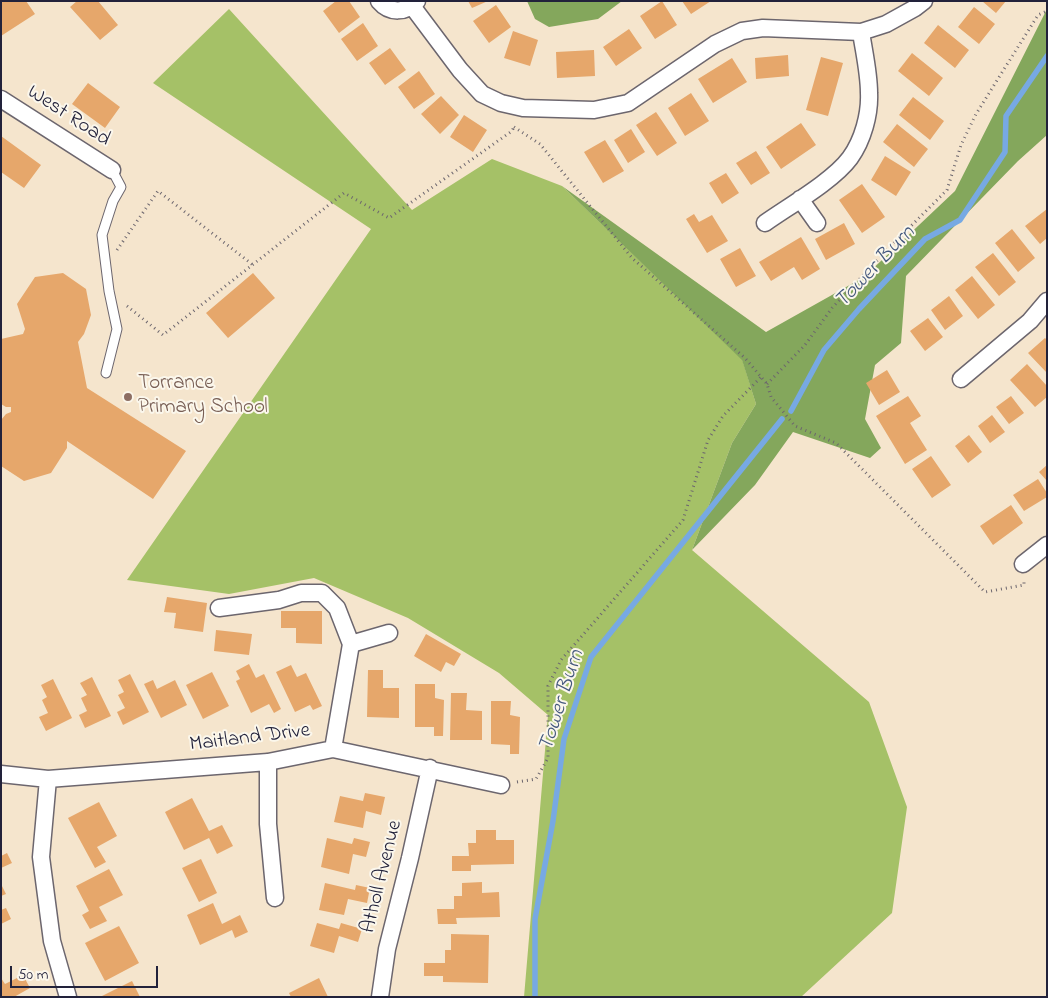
<!DOCTYPE html>
<html>
<head>
<meta charset="utf-8">
<style>
  body { margin:0 }
  #map { position:relative; width:1048px; height:998px; overflow:hidden; background:#f5e5cd; font-family:"Indie Flower",sans-serif }
  canvas { display:block }
  .frame { position:absolute; inset:0; border:2px solid #22223b; pointer-events:none }
  .scale { position:absolute; left:10px; top:966px; width:148px; height:22px; box-sizing:border-box; border:2px solid #22223b; border-top:0; padding-left:6px; font-size:15px; line-height:18px; white-space:nowrap; color:#22223b; -webkit-text-stroke:4px #fbf7ec; paint-order:stroke }
</style>
</head>
<body>
<div id="map">
<canvas width="1048" height="998"></canvas>
<div class="frame"></div>
<div class="scale">50 m</div>
</div>
<script>
const ctx = document.querySelector('canvas').getContext('2d');
ctx.lineJoin = 'round';
function fillPath(path, color) { ctx.fillStyle = color; ctx.fill(path, 'evenodd'); }
function trace(path, color, width, dash) { ctx.strokeStyle = color; ctx.lineWidth = width; ctx.lineCap = dash ? 'butt' : 'round'; ctx.setLineDash(dash || []); ctx.stroke(path); }
function label(font, color, halo, rows, align = 'center') {
  ctx.font = font + ' "Indie Flower",sans-serif'; ctx.lineWidth = 4; ctx.setLineDash([]); ctx.textBaseline = 'middle'; ctx.strokeStyle = halo; ctx.fillStyle = color; for (const [text, x, y, turn = 0] of rows) {
    ctx.save(); ctx.translate(x, y); ctx.rotate((+turn || 0) * Math.PI / 180); ctx.textAlign = isNaN(turn) ? turn : align; if (halo) ctx.strokeText(text, 0, 0); ctx.fillText(text, 0, 0); ctx.restore();
  }
}
const green = new Path2D(`
  M229,9L412,210L492,159L562,186L742,359L756,404L732,443L692,550L869,702L907,807L892,913L801,997H524L548,715L499,673L408,618L314,578L229,594L127,580L371,229L153,83Z`);
const forest = new Path2D(`
  M527,1H622L598,19L549,27L535,19Z
  M1047,9V135L1018,161L906,276L901,343L875,365L865,419L881,448L870,458L793,432L755,485L692,550L732,443L756,404L742,360L562,186L766,332L864,277L955,191Z`);
const stream = new Path2D(`
  M791,411L824,350L859,309L925,239L960,220L1005,152L1006,116L1047,56
  M535,997V919L553,821L564,739L591,657L782,419`);
const building = new Path2D(`
  M4,1H26L35,14L1,36V3Z
  M77,1H98L118,25L100,40L70,7Z
  M336,1H349L360,17L339,33L323,11Z
  M468,1H488L472,8Z
  M662,1L677,25L655,39L640,16Z
  M682,1H711L691,14Z
  M982,1H1006L996,13Z
  M496,5L511,27L489,43L473,21Z
  M974,7L995,24L979,44L958,27Z
  M363,23L378,46L357,61L341,39Z
  M938,25L969,50L955,68L924,43Z
  M629,29L642,48L616,66L603,47Z
  M513,31L538,40L530,66L504,58Z
  M390,48L406,70L385,85L369,63Z
  M594,50L595,76L557,78L556,52Z
  M912,53L943,78L929,96L898,71Z
  M788,55L789,76L756,79L755,58Z
  M821,57L843,63L828,116L806,110Z
  M732,58L747,82L713,103L698,79Z
  M419,71L435,94L414,109L398,87Z
  M88,83L120,107L105,128L72,104Z
  M691,93L709,121L685,136L668,108Z
  M441,96L459,115L440,134L421,114Z
  M913,97L944,121L930,140L899,115Z
  M656,112L677,143L657,156L636,125Z
  M464,115L487,130L473,152L450,137Z
  M801,123L816,145L781,169L766,147Z
  M897,124L928,149L914,167L883,142Z
  M631,129L645,152L628,163L614,140Z
  M1,136L41,165L24,188L1,172Z
  M605,140L624,171L603,183L584,152Z
  M756,151L770,173L751,185L736,163Z
  M885,156L911,172L896,196L871,180Z
  M726,173L739,193L722,204L709,183Z
  M862,184L885,217L862,233L839,200Z
  M1047,209V238L1040,244L1025,226Z
  M694,214L699,222L712,215L728,241L707,253L686,219Z
  M844,223L855,244L826,260L815,239Z
  M1012,229L1035,258L1018,272L995,243Z
  M801,237L820,269L802,280L794,267L771,281L759,262Z
  M740,248L756,276L736,287L720,259Z
  M993,253L1016,282L999,296L975,267Z
  M63,273L86,289L91,315L84,334L78,342L87,388L186,451L153,499L67,441V448L51,473L24,481L1,466V420L6,414L11,412V407H6L1,404V339L23,334L25,329L17,304L35,277Z
  M253,273L275,298L228,338L206,313Z
  M972,276L995,305L978,319L955,290Z
  M949,296L963,316L945,330L931,310Z
  M928,318L943,337L925,351L910,331Z
  M1045,338L1047,340V373L1028,353Z
  M1027,364L1047,386V397L1035,407L1010,380Z
  M887,370L900,392L879,405L866,383Z
  M908,396L921,416L910,423L927,450L905,464L876,416Z
  M1011,396L1024,413L1009,424L996,407Z
  M992,415L1005,432L990,443L978,426Z
  M969,435L982,452L968,463L955,446Z
  M931,456L951,485L932,498L912,469Z
  M1047,465V481L1039,472Z
  M1038,479L1047,493V497L1024,511L1013,495Z
  M1011,505L1023,523L993,545L980,526Z
  M167,597L207,603L203,632L174,628L176,613L164,612Z
  M281,611H322V644L296,643V628H281Z
  M216,630L252,634L249,655L214,651Z
  M426,634L461,654L454,666L446,662L441,672L414,656Z
  M249,664L256,678L264,674L281,709L274,713L269,704L251,713L236,681L240,679L236,671Z
  M291,665L297,677L306,673L322,706L313,710L310,705L295,712L276,672Z
  M368,670H383V688H399V718L367,717Z
  M212,672L229,706L203,719L186,685Z
  M130,674L149,712L123,725L117,712L125,708L118,695L124,692L118,680Z
  M92,677L111,716L85,728L79,715L87,711L81,698L87,695L80,683Z
  M53,679L72,718L46,731L39,717L48,713L42,700L47,697L41,685Z
  M153,680L157,689L175,680L187,705L161,718L144,684Z
  M415,684H435V698L444,700L443,736H434V727H415Z
  M451,693H467L466,710L482,711V740H450Z
  M491,701H511L510,715L520,717L519,754H510V745L491,744Z
  M365,793L385,797L381,815L366,811L363,828L334,822L340,796L363,801Z
  M192,798L209,831L222,825L233,846L217,854L209,838L184,850L165,812Z
  M99,802L117,836L97,847L106,862L95,868L68,818Z
  M476,830H496V840H514V864L471,865V871H452V856H469L468,843H476Z
  M327,838L352,844L354,838L370,842L366,857L353,854L349,874L321,867Z
  M7,853L12,863L1,868V856Z
  M201,859L217,893L199,902L182,868Z
  M109,869L123,895L99,907L107,921L90,929L82,915L89,911L76,886Z
  M482,882V893L499,892L500,917L456,918L457,924H438L437,909H454V896H462V883Z
  M325,883L355,890L356,885L370,888L367,903L348,899L344,915L319,910Z
  M1,884L6,894L1,896Z
  M213,903L222,924L240,915L248,932L235,938L232,930L200,945L187,915Z
  M6,908L11,919L1,924V910Z
  M317,923L339,929L341,923L362,929L358,942L339,936L334,953L310,946Z
  M119,926L139,963L105,981L85,943Z
  M451,934L489,935L488,983L443,982V976H424V963H445V950H451Z
  M23,975L30,988L14,997H1V978L5,984Z
  M319,978L328,997H291L289,993Z
  M132,981L140,997H100Z`);
const path = new Path2D(`
  M514,127L540,144L632,258L745,358L767,384L771,397L795,426L836,443L985,592L1024,585V580
  M117,250L158,191L253,265
  M127,306L163,335L344,193L389,218L512,131L514,127
  M767,384L805,345L832,308L892,245L947,190L961,145L976,114L1038,15L1047,11
  M517,782L536,779L548,758V686L561,660L683,520L708,440L723,416L761,377`);
const service = new Path2D(`
  M106,373L117,329L109,291L102,235L113,201L121,187L112,170`);
const minor = new Path2D(`
  M379,1C390,14 406,13 417,1
  M412,6L460,70L482,94L501,103L523,108L594,110L628,103L715,44L742,31L763,28L861,32L886,24L915,8L924,1
  M1,99L112,170
  M800,199L817,223
  M765,223C789,206 833,181 850,158C863,140 870,114 869,93C869,73 864,52 861,32
  M961,379L1030,321L1047,301
  M1023,564L1047,545
  M219,608L279,600L301,593H322L337,608L351,644L333,749
  M351,644L389,633
  M268,762V824L275,898
  M1,774L48,779L268,762L333,749L501,785
  M48,779L41,857L52,941L68,997
  M380,997L387,949L410,858L430,768`);
const markers = [
  [128,397,5,"#8d6e63"]
];
const streetNames = [
  ["West Road",68,117,33],
  ["Maitland Drive",250,739,-7],
  ["Atholl Avenue",383,877,-76]
];
const educationNames = [
  ["Torrance",138,385],
  ["Primary School",138,409]
];
const waterNames = [
  ["Tower Burn",876,268,-46],
  ["Tower Burn",563,701,-72]
];
fillPath(green, '#a5c167');
fillPath(forest, '#84a75c');
trace(stream, '#77a9e3', 5.5);
fillPath(building, '#e6a76b');
trace(service, '#6c666e', 11);
trace(minor, '#6c666e', 19);
trace(path, '#6c666e', 3, [1, 4]);
trace(service, '#fff', 9);
trace(minor, '#fff', 16);
for (const [x, y, r, color] of markers) { const dot = new Path2D(); dot.arc(x, y, r, 0, 2 * Math.PI); ctx.fillStyle = color; ctx.fill(dot); trace(dot, '#fbf7ec', 2); }
label('21px', '#22223b', '#fbf7ec', streetNames);
label('21px', '#785e54', '#fbf7ec', educationNames, 'left');
label('italic 22px', '#44587e', '#fbf7ec', waterNames);
</script>
</body>
</html>
